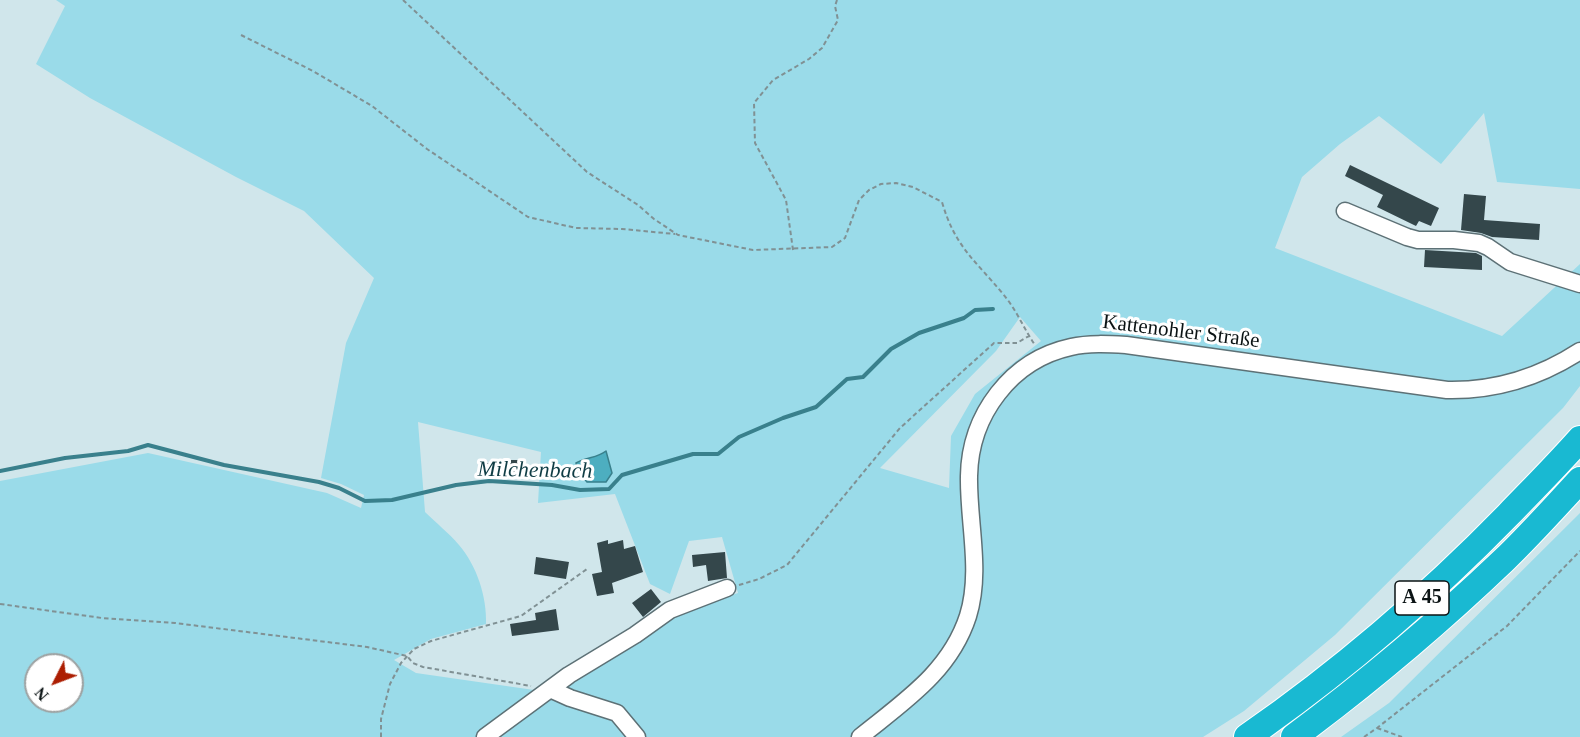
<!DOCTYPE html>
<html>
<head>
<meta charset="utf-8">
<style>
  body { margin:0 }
  #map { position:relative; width:1580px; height:737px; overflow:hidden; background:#d0e6eb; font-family:Georgia,serif }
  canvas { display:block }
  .north { position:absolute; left:24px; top:653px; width:60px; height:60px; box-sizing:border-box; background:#fff; border:2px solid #9da1a1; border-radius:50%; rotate:228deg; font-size:16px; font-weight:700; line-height:24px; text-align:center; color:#0b1314 }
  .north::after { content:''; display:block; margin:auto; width:21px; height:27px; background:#ac1e02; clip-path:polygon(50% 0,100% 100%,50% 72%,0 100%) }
</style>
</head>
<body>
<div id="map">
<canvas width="1580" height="737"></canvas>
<div class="north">N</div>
</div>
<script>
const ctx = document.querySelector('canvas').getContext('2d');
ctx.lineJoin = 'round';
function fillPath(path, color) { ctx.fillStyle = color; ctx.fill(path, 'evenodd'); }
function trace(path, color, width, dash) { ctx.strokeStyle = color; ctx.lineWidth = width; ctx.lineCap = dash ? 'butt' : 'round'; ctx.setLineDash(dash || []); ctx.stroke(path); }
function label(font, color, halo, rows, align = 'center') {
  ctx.font = font + ' Georgia,serif'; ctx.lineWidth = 6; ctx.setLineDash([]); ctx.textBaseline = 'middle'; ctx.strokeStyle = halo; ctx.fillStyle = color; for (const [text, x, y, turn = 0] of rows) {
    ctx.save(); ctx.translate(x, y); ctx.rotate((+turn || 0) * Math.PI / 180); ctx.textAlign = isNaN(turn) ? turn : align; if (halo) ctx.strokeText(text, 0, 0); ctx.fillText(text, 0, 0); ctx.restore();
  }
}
const green = new Path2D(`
  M56,0H1580V189L1497,182L1484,113L1441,164L1379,116L1340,144L1302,177L1275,248L1502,336L1580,264V386L1563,408L1335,635L1244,711L1203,737H637L618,711L564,689L568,678L674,614L738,593L722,537L689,541L670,594L650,584L615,494L538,503L541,452L418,422L425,512C436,523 449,533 459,545C477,566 487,597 486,624L431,639L394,660L416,673L534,690L519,707L481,737H0V481L148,453L327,493L361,508L364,495L341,484L321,478L346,343L374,278L304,211L236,177L90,98L36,64L65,6ZM1020,317L1041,341L975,394L951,436L949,488L880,468L996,351ZM36,665H72V701H36Z
  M1580,513V737H1341L1389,703Z
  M549,690L615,716L633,737H490Z`);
const water = new Path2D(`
  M606,451L612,473L606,482H587L577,470L576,463C587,457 597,458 606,451Z`);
const stream = new Path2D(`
  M0,471L65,458L128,451L148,445L224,465L319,482L339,488L365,501L392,500L456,485L489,481L552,485L580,490L609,489L622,475L693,454H718L739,437L783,418L816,407L847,379L863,377L891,349L919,333L964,318L975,310L993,309`);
const building = new Path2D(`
  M1350,165L1439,208L1431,226L1419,221L1416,226L1377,207L1383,195L1345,176Z
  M1464,194L1486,196L1484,220L1540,224L1539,240L1492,237L1481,233L1461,230Z
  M1425,250L1476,253L1482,256V270L1424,267Z
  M511,460H525V473H506V477L486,478L485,463H511Z
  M608,540V544L623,540L624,549L635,546L643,572L612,583L614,593L597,596L592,574L602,572L597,543Z
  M725,552L727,578L708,581L706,565L693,567L692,555Z
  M536,557L569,562L566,579L534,574Z
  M651,589L661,602L643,617L632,603Z
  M556,609L559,630L512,636L510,624L536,620L535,613Z`);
const path = new Path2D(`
  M403,0L587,172L638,205L654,219L678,235L753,250L832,247L845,238L859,200L869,190L881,184L896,183L913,187L942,202C955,247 975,260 1003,294C1016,309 1024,329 1035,345
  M241,35L313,71L372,106L427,149L528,217L576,228L622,229L675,234
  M793,250L786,200L755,143L754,103L773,80L809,59L822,48L838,20L835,6L837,0
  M739,585L759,579L787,565L900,428L994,343H1017L1029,336
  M0,604L102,618L175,623L367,647L407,656L413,663L423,667L531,686
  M1377,728L1402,737
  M381,737V719L390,684L401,663L414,649L431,641L521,616L587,569
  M1364,737L1377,728L1507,626L1580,551`);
const minor = new Path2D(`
  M1345,211L1407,237L1418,240H1454L1479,243L1488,247L1510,262L1580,284
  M550,689L570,698L617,713L637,737
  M485,737L569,675L635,635L670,610L727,588
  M860,737C903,702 950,672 968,616C982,571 968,522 969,476C970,415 1011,360 1071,347C1089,343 1108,344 1126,345L1447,390C1495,391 1540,377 1580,351`);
const highway = new Path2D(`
  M1247,737C1342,671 1427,598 1508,515C1532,490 1557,465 1580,439
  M1294,737C1368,682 1438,623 1504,560C1531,534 1555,507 1580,480`);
const shields = [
  [1422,598,54]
];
const shieldNames = [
  ["A 45",1422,598]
];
const streetNames = [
  ["Kattenohler Straße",1181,332,7]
];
const waterNames = [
  ["Milchenbach",535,471,1]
];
fillPath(green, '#9adbe9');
fillPath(water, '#4daec0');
trace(water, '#39808c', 1.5);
trace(stream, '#39808c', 4);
fillPath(building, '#34474b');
trace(minor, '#5d7176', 19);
trace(highway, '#fff', 28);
trace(path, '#809194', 2, [4.5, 3]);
trace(minor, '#fff', 16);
trace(highway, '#19b9d2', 26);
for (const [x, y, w] of shields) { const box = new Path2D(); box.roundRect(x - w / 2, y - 17, w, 34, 4.5); ctx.fillStyle = '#fff'; ctx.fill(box); trace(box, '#0b1314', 1.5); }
label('bold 20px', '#0b1314', null, shieldNames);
label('21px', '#0b1314', '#fff', streetNames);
label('italic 22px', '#103d45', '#fff', waterNames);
</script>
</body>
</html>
